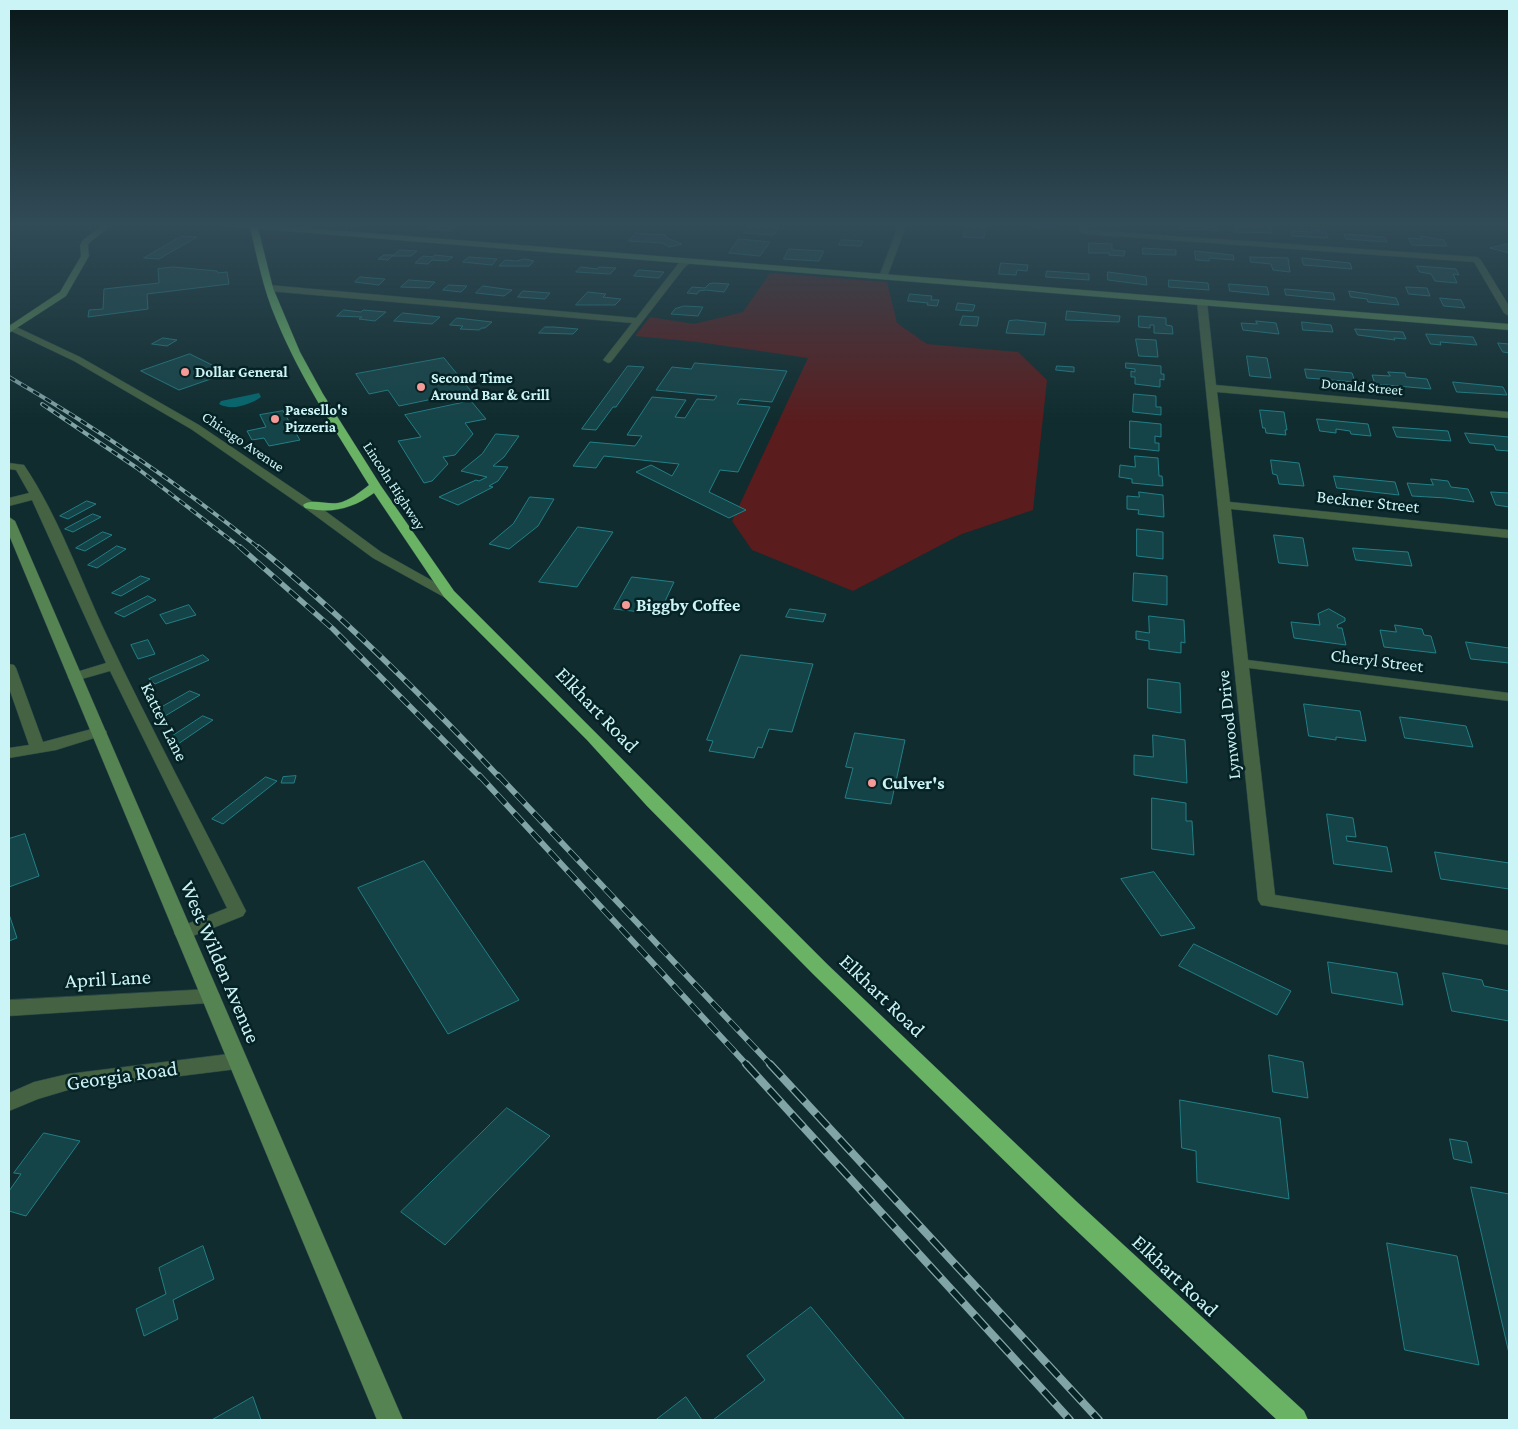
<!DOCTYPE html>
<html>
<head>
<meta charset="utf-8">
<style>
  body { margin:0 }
  #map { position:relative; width:1518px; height:1429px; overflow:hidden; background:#102c2e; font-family:"Crimson Pro",serif }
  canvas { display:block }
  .frame { position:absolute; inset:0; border:10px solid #cbf4f7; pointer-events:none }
</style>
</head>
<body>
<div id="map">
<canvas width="1518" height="1429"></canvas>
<div class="frame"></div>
</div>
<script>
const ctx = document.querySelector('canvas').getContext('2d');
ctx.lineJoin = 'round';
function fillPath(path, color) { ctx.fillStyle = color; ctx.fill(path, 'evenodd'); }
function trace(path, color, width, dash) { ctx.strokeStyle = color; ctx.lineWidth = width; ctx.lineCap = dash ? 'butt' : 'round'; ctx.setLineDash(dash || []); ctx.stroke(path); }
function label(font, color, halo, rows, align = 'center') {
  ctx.font = font + ' "Crimson Pro",serif'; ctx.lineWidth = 5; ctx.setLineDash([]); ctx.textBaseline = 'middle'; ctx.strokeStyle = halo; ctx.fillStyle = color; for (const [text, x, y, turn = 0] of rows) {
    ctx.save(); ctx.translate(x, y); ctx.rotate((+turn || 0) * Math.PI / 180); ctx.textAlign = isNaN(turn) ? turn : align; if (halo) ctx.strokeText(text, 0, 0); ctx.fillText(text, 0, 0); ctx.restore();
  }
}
const green = new Path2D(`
  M770,273L887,282L897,323L927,344L1018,352L1047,380L1033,510L962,534L853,591L752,550L732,521L808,358L698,342L635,336L650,317L694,324L743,312Z`);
const water = new Path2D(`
  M259,393L261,397C250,405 231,411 219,404L221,401Z`);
const building = new Path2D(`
  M433,224H452L458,225L451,231L430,230L432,228H428Z
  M750,224H780L774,235L744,233Z
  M967,224H987L984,238L963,237Z
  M1037,224H1055V229L1037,228Z
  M1179,224L1217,227L1218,231L1179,229Z
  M1233,226L1271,229L1272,233L1234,232Z
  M1312,230L1325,231L1328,238L1292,236L1291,231L1312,232Z
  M636,233L666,235L665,237L682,244L669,247L662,243L629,241Z
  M1344,234L1385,237L1387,242L1346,239Z
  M182,236L197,237L159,259L144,258Z
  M1421,236L1444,240L1447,246L1412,245L1408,238L1422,239Z
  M739,239L770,242L760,256L729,253Z
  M842,240L863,241L861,246L839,245Z
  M1089,243L1112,244V250L1125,251L1124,256L1109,255V253H1089Z
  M1508,244L1509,253L1490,248Z
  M1143,248L1176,250V255L1143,254Z
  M789,249L824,251L819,261L784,259Z
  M400,250L417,251L411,256H392L388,260L378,259L384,255H393Z
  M1195,251L1233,255L1234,260L1209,258V261L1196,260Z
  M435,255L453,257L447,261L432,260L428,264L415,263L423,256L433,257Z
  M469,257L497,259L492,265L463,262Z
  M1250,257L1288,258L1290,272L1273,270L1271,264L1251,262Z
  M1302,258L1350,263L1352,269L1304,265Z
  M525,259L534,261L529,266H499L505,260L516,261Z
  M1001,263L1028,265L1027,271L1017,270L1016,275L999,274Z
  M1417,266L1456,269L1459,275L1453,274L1457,283L1435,281L1431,274L1420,272Z
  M173,267L217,271L218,273L227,272L229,284L147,294L148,309L88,317L89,310L103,309L104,289L159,283L158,269Z
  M581,267L597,269L599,267L616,268L610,274L576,272Z
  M639,270L664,272L659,278L634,276Z
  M1047,271L1089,274V280L1046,277Z
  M1108,272L1146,277L1147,285L1108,280Z
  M360,277L385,279L379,285L355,282Z
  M409,280L435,282L429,288L401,287Z
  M1169,280L1208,283L1209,290L1169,287Z
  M714,283L729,284L724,292L706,290L699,291L697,294L687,293L692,287L705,288L709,284Z
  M1229,284L1267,287L1269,295L1230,291Z
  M449,285L467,286L461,292L443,290Z
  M483,286L512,290L504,296L476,293Z
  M1406,287L1427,288L1430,296L1409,294Z
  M1285,289L1333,293L1335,300L1286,295Z
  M523,291L550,293L545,299L518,297Z
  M1349,291L1396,298L1399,305L1368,302L1367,299L1351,297Z
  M588,292L606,294L603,297L621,299L615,305H576Z
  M910,294L932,296L931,300H939L937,306L927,305L928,303L908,301Z
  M1440,298L1461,300L1465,308L1444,306Z
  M958,303L975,305L973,311L956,310Z
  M684,306L703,307L698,316L671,314L675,309Z
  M344,310L361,312L363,310L386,312L375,321L359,319L362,317L337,316Z
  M1067,311L1120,316L1119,322L1066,320Z
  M403,313L440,317L432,324L394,321Z
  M963,316L979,317L977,326L960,325Z
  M1139,316L1166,318V325L1172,326L1173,334L1154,333V325H1150V328L1139,327Z
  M457,318L492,322L485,328H482L479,330L460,329L463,326L450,325Z
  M1017,320L1046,323L1044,335L1006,333L1009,321Z
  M1256,321L1276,323L1279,334L1243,330L1241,323L1257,324Z
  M1302,322L1331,325L1333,332L1303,330Z
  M545,327H554L578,329L573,334L539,333Z
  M1355,329L1403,332L1406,339L1394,338L1395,340L1358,335Z
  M1426,334L1473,337L1477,345L1440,342L1441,345L1431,344Z
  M163,338L177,340L167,346L152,344Z
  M1136,339L1156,340L1158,357L1139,356Z
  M1498,343L1509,344V353L1503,352Z
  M190,354L228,373L179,390L141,371Z
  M1247,356L1267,358L1271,378L1250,376Z
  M444,358L471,391L399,406L388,390L369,394L356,374Z
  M695,363L787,371L772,402L740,399L737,404L770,407L738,472L720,470L709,492L746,510L729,518L636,472L651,465L672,476L679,464L604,456L596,468L573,466L590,442L635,446L642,436L627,435L652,397L686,400L675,417L685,418L697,399L714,400L717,396L656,390L672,367L691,369Z
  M1126,363L1161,366V374H1164V380L1160,379V387L1135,384V377H1131V371L1135,372V369L1126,368Z
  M628,366L644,367L616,407H613L596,430L582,429Z
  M1057,366L1074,367V372L1056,370Z
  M1305,369L1352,373L1355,382L1307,378Z
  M1388,372L1405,373L1406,377L1427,379L1431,389L1375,384L1372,375L1390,376Z
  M1453,382L1503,387L1507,395L1457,392Z
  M1134,394L1156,396V407H1161V415L1133,412Z
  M471,401L486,419L465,423L473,434L455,455L443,457L448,464L432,481L424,483L398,441L421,437L405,415Z
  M1260,410L1284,412L1287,430H1285L1286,435L1266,433L1265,428H1263Z
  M283,411L300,440L269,446L264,438L252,440L247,431L266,427L260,415Z
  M1317,419L1368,424L1371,436L1351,434L1350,431L1336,429V433L1320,431Z
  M1130,421L1161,424V437L1155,436V443H1159V451L1130,448Z
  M1393,427L1448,431L1451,441L1397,437Z
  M1465,433L1509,437V451L1496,450L1494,445L1470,443Z
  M496,434L519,436L504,457L493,466L508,467L498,481L489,486L493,487L458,505L439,497L476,480L479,481L487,477L461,471L482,454Z
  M1135,456L1158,458L1159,476H1162L1163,486L1132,483V479L1119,477L1120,465L1135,467Z
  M1271,460L1299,463L1304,486L1279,484L1277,475L1273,474Z
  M1334,476L1395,482L1399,495L1337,488Z
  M1431,479L1448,481L1451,487L1468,489L1474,502L1446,498L1412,496L1407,483L1433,485Z
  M1139,492L1163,495L1164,517L1138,514L1139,510L1127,509V496L1139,497Z
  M1491,492L1509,493V507L1496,505Z
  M530,497L554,499L538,526L509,549L489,544L513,524Z
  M87,501L96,504L68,519L60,516Z
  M93,514L101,517L73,532L65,529Z
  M578,527L613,532L577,587L539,582Z
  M1137,529L1163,532V559L1137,556Z
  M103,532L112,535L85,551L76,548Z
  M1274,535L1303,538L1308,566L1279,563Z
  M117,546L126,549L97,568L88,565Z
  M1353,548L1408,552L1412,566L1356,560Z
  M1134,573L1167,576V605L1133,601Z
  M141,576L150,579L121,596L112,593Z
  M632,577L674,582L659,614L614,609Z
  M148,596L156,600L124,617L115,613Z
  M189,605L196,615L166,624L160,615Z
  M790,609L826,614L823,622L786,617Z
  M1329,609L1345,618V621L1337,625L1338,628H1342L1346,645L1294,638L1291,622L1320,625L1318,614Z
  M1149,616L1184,620L1185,643L1181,642V653L1149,649V641L1136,639V631L1149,633Z
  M1395,625L1422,629L1424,635L1431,636L1436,653L1384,647L1380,630L1396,632Z
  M148,640L155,654L138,659L131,645Z
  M1466,642L1509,648V663L1471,659Z
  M203,655L209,660L155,684L149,679Z
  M741,655L813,664L792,732L769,729L762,748L758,747L754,758L709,751L713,741L707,740Z
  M1148,679L1180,683L1181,713L1148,708Z
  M190,691L200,695L165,716L155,711Z
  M1304,704L1360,711L1366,741L1336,737V740L1309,736Z
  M203,716L213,720L178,744L168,739Z
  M1400,717L1466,726L1473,747L1405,738Z
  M855,733L905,740L891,804L845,798L853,768L846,767Z
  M1153,735L1185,740L1187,783L1134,775V755L1153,757Z
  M296,776L294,783H281L283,777Z
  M266,777L277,781L223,824L212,819Z
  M1152,798L1186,803V821H1192L1194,855L1152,849Z
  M1327,814L1353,818L1356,837L1346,836L1347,841L1387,847L1392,872L1334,864Z
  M25,834L39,876L9,887V839Z
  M1435,852L1509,863V889L1441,879Z
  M424,861L519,1000L448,1034L358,888Z
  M1154,872L1195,928L1161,936L1121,879Z
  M9,914L17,938L9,941Z
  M1194,944L1291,991L1277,1015L1179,966Z
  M1328,962L1397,973L1403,1005L1332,993Z
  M1443,973L1482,980L1484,986L1509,991V1021L1452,1011Z
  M1269,1055L1303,1062L1308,1098L1273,1092Z
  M1180,1100L1280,1118L1289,1199L1197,1182L1196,1151L1182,1148Z
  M507,1108L550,1136L445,1245L401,1212Z
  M44,1133L80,1141L26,1216L9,1211V1191L21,1174L14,1173Z
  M1450,1139L1467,1142L1472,1163L1454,1159Z
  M1471,1187L1509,1194V1353Z
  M1387,1243L1457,1256L1479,1365L1405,1350Z
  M203,1246L214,1279L173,1300L178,1319L144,1336L136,1309L166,1294L159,1268Z
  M811,1307L905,1420H713L765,1380L747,1356Z
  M253,1397L261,1420H212Z
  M686,1397L702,1420H656Z`);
const street = new Path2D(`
  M899,224H907L887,277L880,279L879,277Z
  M1080,224H1088V230L1477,257L1481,260L1509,306V316L1504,313L1474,262L1084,234L1080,232Z
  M685,259L692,261L684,268L611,362L608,363L603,360L632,323L269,291L265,288L269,285L636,318L678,264Z
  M1202,299L1207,302L1216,385L1509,412V418L1217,392L1230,502L1509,530V538L1231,509L1248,660L1509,693V701L1249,668L1275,895L1509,931V945L1267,906L1261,905L1258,900L1197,302Z
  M12,325L80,357L199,425L313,502L381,552L456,594L449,598L444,597L373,558L305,508L191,429L74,361L9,330V326Z
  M9,463L24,465C59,517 80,579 107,636C151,729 200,819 246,911L243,916L183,940L177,938L174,933L177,928L227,908L110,671L75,681L70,680L68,677L70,674L106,663L32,500L9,506V498L29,493L16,470L9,469Z
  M9,664L14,665L16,668L43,742L99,727L104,729L107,732L104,735L56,750L9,758V748L29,745L9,688Z
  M210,989L217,991L220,996L217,1001L210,1003L9,1016V1000Z
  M237,1053L244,1055L247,1061L244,1067L237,1069L68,1090L38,1099L9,1111V1093L34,1082L68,1074Z`);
const secondary = new Path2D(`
  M104,224H114L90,242L88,245L89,256L66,296L9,333V326L60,292L81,256L80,245L83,240Z
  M219,224H257L1509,324V330L223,226Z
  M9,517L15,521L403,1420H377L9,535Z`);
const highway = new Path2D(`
  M249,224H257L273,288L300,352L323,394L381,486L454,591L827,964L1076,1201L1304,1411L1308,1420H1277L1060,1215L813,974L647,806L587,740L444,597L374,493C352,509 331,514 305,508L303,505C310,498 327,505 338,503C349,501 360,492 369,485C336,431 300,378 276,319C263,289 257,256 249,224Z`);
const railFar3 = new Path2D(`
  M9,377C97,428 180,485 259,548
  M42,404L137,468L241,548`);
const railFar2 = new Path2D(`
  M240,547L333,629L480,777
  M258,547C344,617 423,696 499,777`);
const railFar1 = new Path2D(`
  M479,775L747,1065
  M498,775L771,1065`);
const rail = new Path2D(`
  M746,1064L1070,1420
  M770,1064L1099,1420`);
const markers = [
  [185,372,5,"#f59b97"],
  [421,387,5,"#f59b97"],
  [275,419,5,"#f59b97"],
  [626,605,5,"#f59b97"],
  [872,783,5,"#f59b97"]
];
const farPoinames = [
  ["Dollar General",195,372],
  ["Second Time",431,378],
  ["Around Bar & Grill",431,395],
  ["Paesello's",285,410],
  ["Pizzeria",285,427]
];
const farStreetnames = [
  ["Donald Street",1362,387,5],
  ["Chicago Avenue",243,442,34],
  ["Lincoln Highway",394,486,57]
];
const streetNames = [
  ["Beckner Street",1368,502,6],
  ["Cheryl Street",1377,661,7],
  ["Kattey Lane",164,722,64],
  ["Lynwood Drive",1229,725,-96]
];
const poiNames = [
  ["Biggby Coffee",636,605],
  ["Culver's",882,783]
];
const nearStreetnames = [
  ["Elkhart Road",597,710,46],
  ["West Wilden Avenue",220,962,67],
  ["April Lane",108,979,-3],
  ["Elkhart Road",882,996,44],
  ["Georgia Road",122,1076,-8],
  ["Elkhart Road",1175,1276,43]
];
fillPath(green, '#5a1c1d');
fillPath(water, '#05686f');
fillPath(building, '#154448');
trace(building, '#227f87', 1);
trace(street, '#2a484a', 1);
trace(secondary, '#2a484a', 1);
trace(highway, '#2a484a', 1);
fillPath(street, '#456243');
fillPath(secondary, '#558351');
fillPath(highway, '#6ab365');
trace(railFar3, '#81a4a7', 4);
trace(railFar2, '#81a4a7', 5.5);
trace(railFar1, '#81a4a7', 6);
trace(rail, '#81a4a7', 8);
trace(railFar3, '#062224', 2.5, [7]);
trace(railFar2, '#062224', 4, [11]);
trace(railFar1, '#062224', 4.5, [13]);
trace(rail, '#062224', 5.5, [17]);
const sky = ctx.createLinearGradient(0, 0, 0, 424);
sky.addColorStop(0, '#091819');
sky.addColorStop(0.53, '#314b57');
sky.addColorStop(1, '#314b5700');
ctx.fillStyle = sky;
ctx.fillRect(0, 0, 1518, 424);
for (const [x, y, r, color] of markers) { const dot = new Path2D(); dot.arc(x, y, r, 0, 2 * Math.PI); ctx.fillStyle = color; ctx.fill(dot); trace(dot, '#062224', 2); }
label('bold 15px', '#cbf4f7', '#062224', farPoinames, 'left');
label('15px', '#cbf4f7', '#062224', farStreetnames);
label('18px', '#cbf4f7', '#062224', streetNames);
label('bold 18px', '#cbf4f7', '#062224', poiNames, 'left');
label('21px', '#cbf4f7', '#062224', nearStreetnames);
</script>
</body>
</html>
